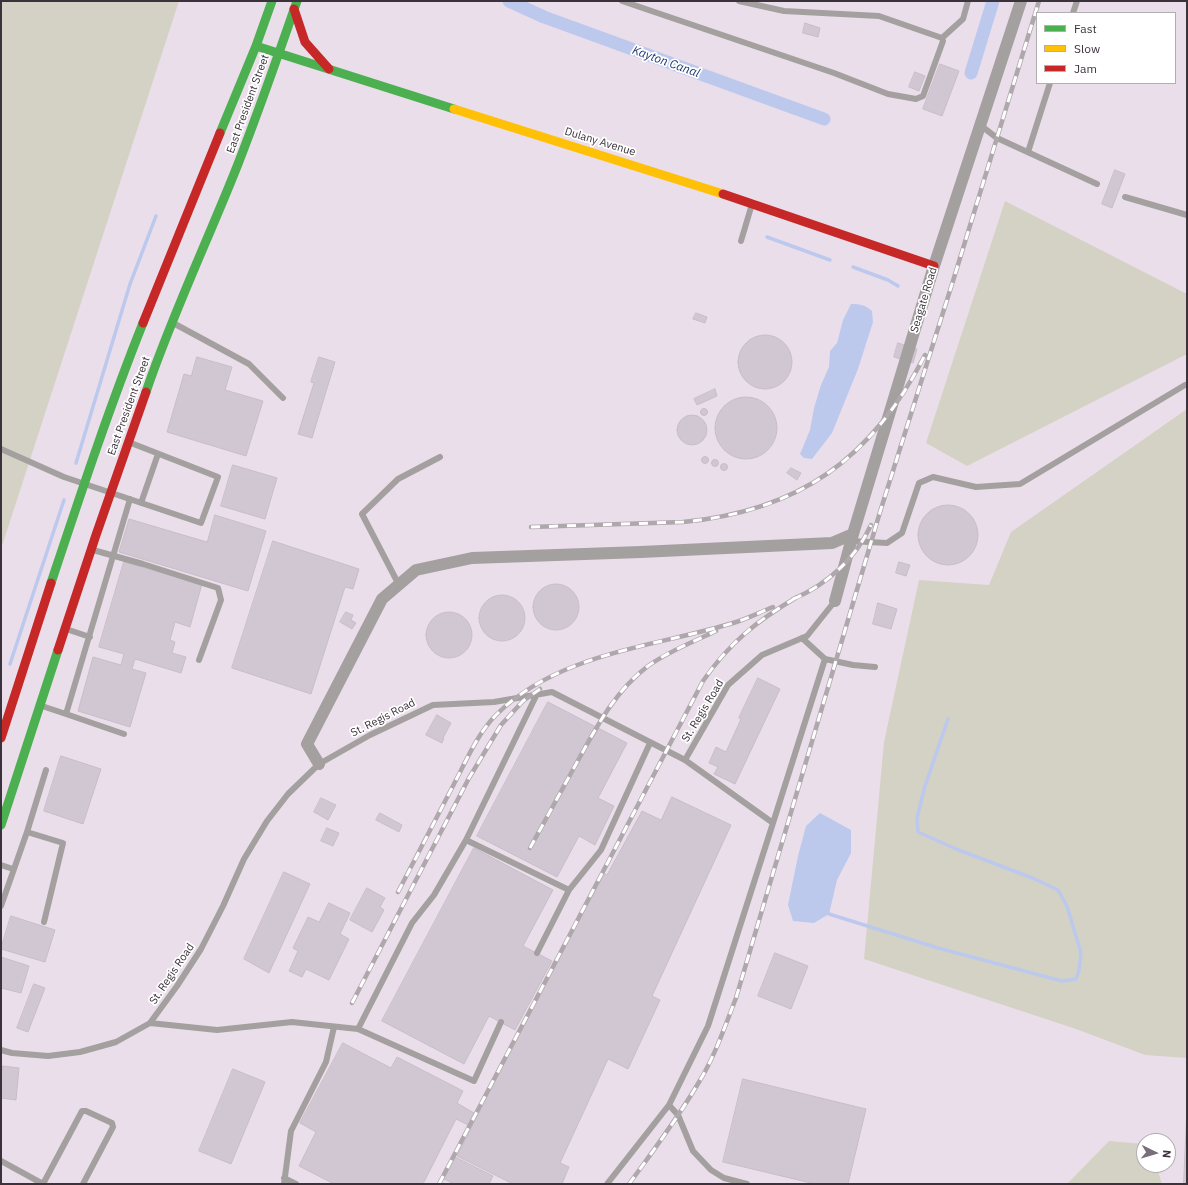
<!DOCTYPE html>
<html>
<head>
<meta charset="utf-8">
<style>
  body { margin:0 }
  #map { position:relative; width:1188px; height:1185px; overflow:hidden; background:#ebdeeb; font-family:"IBM Plex Sans",sans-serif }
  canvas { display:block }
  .frame { position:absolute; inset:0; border:2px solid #3b323b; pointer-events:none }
  .legend { position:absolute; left:1036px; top:12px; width:140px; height:72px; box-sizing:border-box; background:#fff; border:1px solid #b1adb1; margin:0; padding:5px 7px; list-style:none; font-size:12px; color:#3b323b }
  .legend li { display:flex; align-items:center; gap:8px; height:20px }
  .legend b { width:20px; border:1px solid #b1adb1 }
  .north { position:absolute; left:1136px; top:1133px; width:40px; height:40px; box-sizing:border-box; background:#fff; border:1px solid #b1adb1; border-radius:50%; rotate:95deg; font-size:11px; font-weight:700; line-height:16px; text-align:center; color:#3b323b }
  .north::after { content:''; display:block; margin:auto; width:14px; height:18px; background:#796e79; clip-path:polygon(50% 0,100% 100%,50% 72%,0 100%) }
</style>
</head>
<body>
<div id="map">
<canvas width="1188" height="1185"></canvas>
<div class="frame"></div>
<ul class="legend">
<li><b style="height:5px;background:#4caf50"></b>Fast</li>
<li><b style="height:5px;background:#ffc107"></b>Slow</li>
<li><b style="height:5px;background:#c62828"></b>Jam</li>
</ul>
<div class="north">N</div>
</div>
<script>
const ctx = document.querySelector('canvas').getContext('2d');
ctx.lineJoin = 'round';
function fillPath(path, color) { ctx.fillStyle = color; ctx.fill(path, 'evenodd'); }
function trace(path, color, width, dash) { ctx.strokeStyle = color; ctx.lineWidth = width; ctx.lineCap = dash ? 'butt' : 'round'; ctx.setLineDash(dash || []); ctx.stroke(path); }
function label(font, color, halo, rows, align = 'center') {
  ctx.font = font + ' "IBM Plex Sans",sans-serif'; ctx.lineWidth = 3.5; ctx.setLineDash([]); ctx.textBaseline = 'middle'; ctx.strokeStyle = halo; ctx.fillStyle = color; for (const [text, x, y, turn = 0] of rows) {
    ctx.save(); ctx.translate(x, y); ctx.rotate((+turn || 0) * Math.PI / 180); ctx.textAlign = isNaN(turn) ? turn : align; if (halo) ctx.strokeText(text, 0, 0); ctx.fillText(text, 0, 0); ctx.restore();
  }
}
const green = new Path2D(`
  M1,1H179L1,549Z
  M1005,201L1187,294V354L967,466L926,443Z
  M1187,409V1058L1145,1055L1076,1029L864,959L884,742L919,580L989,585L1011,532Z
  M1109,1141L1144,1144V1165H1156L1162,1184H1067Z`);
const water = new Path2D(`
  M851,304C860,304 866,305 872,311L873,322L858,369L832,433L812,459L804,458L800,454L810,430L814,408L821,385L829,367L830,351L837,343L843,320Z
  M820,813L851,830V853L837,880L829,914L814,923L793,921L788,905L798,856L806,826Z`);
const stream = new Path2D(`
  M767,237L830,260
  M853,267L888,280L898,286
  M76,463L130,284L156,216
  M10,664L64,500
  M829,914L938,948L1062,981L1076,979L1079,970L1081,953L1067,906L1058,890L1035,879L956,849L918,832L917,818L925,786L948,719`);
const canal = new Path2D(`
  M509,1L544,17L824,119
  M971,73L993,1`);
const building = new Path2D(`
  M805,23L820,28L818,37L803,33Z
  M940,64L959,71L942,116L923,109Z
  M915,72L925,76L919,91L909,87Z
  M1115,170L1125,174L1112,208L1102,204Z
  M696,313L707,317L705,323L693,319Z
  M738 362a27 27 0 1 1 54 0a27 27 0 1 1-54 0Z
  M898,343L917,349L913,363L894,357Z
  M197,357L232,367L225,390L263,401L246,456L167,432L184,374L191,376Z
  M319,357L335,362L312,438L298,434L314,383L311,382Z
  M715,389L717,396L697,405L694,399Z
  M715 428a31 31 0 1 1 62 0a31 31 0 1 1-62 0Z
  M700.5 412a3.5 3.5 0 1 1 7 0a3.5 3.5 0 1 1-7 0Z
  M677 430a15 15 0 1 1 30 0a15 15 0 1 1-30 0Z
  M701.5 460a3.5 3.5 0 1 1 7 0a3.5 3.5 0 1 1-7 0Z
  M711.5 463a3.5 3.5 0 1 1 7 0a3.5 3.5 0 1 1-7 0Z
  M720.5 467a3.5 3.5 0 1 1 7 0a3.5 3.5 0 1 1-7 0Z
  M233,465L277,478L265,519L221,506Z
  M791,468L801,473L797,480L787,473Z
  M918 535a30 30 0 1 1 60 0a30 30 0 1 1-60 0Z
  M215,515L266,531L248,591L119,552L129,519L207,542Z
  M273,541L359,569L353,589L345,587L311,694L232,668Z
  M124,562L202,584L190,627L175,622L170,640L175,642L172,653L186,657L181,673L135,659L132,669L146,673L130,727L78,711L93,657L121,665L124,654L99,647Z
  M899,562L910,565L906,576L896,573Z
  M533 607a23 23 0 1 1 46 0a23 23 0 1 1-46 0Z
  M479 618a23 23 0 1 1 46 0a23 23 0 1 1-46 0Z
  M878,603L897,609L891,629L873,624Z
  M426 635a23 23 0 1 1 46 0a23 23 0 1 1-46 0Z
  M346,612L353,615L351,620L356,623L352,629L340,622Z
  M758,678L780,689L735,784L714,774L718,767L709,763L716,747L726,752L741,719L739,718Z
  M548,702L627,743L598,798L614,806L595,845L579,836L557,877L477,836Z
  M437,715L451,723L443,738H444L442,743L426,735Z
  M61,756L101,769L83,824L44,811Z
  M672,797L731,825L652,996L660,1000L628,1069L608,1059L560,1163L569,1167L562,1184H513L457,1156L480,1111V1109L603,873L607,875L642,811L661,820Z
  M321,798L336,805L328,820L314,812Z
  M380,813L402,825L399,832L376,820Z
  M327,828L339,833L333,846L321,841Z
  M474,848L553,890L523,946L552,961L515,1030L489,1016L464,1064L382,1021Z
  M284,872L310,884L269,973L244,959Z
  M367,888L385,898L380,907L384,910L372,932L350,920Z
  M329,903L350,913L340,934L349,939L329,980L306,969L302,977L289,971L298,951L293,948L308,917L319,922Z
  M11,916L55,930L45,962L1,949Z
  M775,953L808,966L791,1009L758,996Z
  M1,957L29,966L21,993L1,988Z
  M34,984L45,988L28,1032L17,1028Z
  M343,1043L391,1068L397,1057L463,1091L457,1103L474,1113L468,1125L456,1119L423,1184H334L299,1166L316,1132L300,1123Z
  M3,1066L19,1068L16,1100L1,1098Z
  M233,1069L265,1082L231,1164L199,1151Z
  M743,1079L866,1109L848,1184H815L723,1162Z
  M1187,1107V1184H1184Z
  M455,1157L493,1176L489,1184H454L444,1179Z`);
const lane = new Path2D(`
  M622,1L834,73L888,94L916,99L923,96L943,41L942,38L879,16L784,11L739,1
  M1073,13L1077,1
  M942,38L963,19L968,1
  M980,125L997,138L1097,184
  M1028,152L1050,83
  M1125,197L1187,215
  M741,241L752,204
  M175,324L249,364L283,398
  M1,449L64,477L201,523L218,477L131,443
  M141,503L158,454
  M851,541L887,543L902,533L919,483L933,477L976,487L1020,484L1185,385
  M93,550L143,564L218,588L221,600L199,660
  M399,585L362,514L398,479L440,457
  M66,629L90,637
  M802,638L825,659L853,665L875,667
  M537,694L466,840L569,890L601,850L650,743
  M42,706L66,714L130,499
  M66,714L124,734
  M773,823L825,659
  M27,832L63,843L44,922
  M466,840L434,895L412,923L358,1029L474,1081L501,1022
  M1,865L13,869
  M1,906L27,832L46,770
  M537,953L569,890
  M150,1023L217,1030L292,1022L358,1029
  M1,1050L12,1053L48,1056L80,1052L116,1042L150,1023L177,986L201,949L223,906L244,859L267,821L288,794L319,764L370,735L433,705L494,702L552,692L685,760L728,685L762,655L807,636L835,601
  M669,1105L678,1115L693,1151L711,1170L724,1178L747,1184
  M1,1161L43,1184
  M284,1178L296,1184
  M43,1184L82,1111H86L112,1123L113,1127L83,1184
  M284,1184L291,1131L326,1062L334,1027
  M607,1184L669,1105L708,1026L773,823L685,760`);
const street = new Path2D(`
  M835,601L853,534L934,266L1021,1
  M319,764L307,744L382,599L416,570L472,558L641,552L832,543L853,534`);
const fast = new Path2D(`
  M256,46L454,109
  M220,133L256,46L272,1
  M146,392C172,315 208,240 238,164C259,110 278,56 297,1
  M51,583C80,496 109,408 143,323
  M1,825L58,650`);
const slow = new Path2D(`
  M454,109L723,194`);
const jam = new Path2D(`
  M294,9L305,42L329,69
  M723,194L934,266
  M143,323L220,133
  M58,650L96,535L146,392
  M1,738L51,583`);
const rail = new Path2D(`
  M531,527L683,522C799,511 872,459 925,355
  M793,599C827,585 856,558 871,525
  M530,848C545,821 560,793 575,766C596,728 614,692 648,666C669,651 693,642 716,631
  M398,892C417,856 436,819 455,782C467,759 478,733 496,715C558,653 654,647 733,623C747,619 760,612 773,607
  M352,1003L469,778L501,725L523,701L540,689
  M439,1184L703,681C730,642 757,621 797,597
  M629,1184C653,1151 678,1118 699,1082C715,1056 725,1026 736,998L880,512L953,281L1039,1`);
const streetNames = [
  ["East President Street",248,104,-70],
  ["Dulany Avenue",600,142,17],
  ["Seagate Road",924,300,-73],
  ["East President Street",129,406,-70],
  ["St. Regis Road",703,711,-59],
  ["St. Regis Road",383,718,-27],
  ["St. Regis Road",172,974,-56]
];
const waterNames = [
  ["Kayton Canal",666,62,20]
];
fillPath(green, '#d4d2c4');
fillPath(water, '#bcc9ed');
trace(stream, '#bcc9ed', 3.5);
trace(canal, '#bcc9ed', 13);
fillPath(building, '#d1c7d2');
trace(building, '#c7bdc8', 1);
trace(lane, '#a4a0a0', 6);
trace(street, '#a4a0a0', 12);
trace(fast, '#4caf50', 9);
trace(slow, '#ffc107', 9);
trace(jam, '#c62828', 9);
trace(rail, '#aea7ab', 4.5);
trace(rail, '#fff', 3, [9]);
label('11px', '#3b323b', '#fff', streetNames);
label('italic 12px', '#1d376e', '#fff', waterNames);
</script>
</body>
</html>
